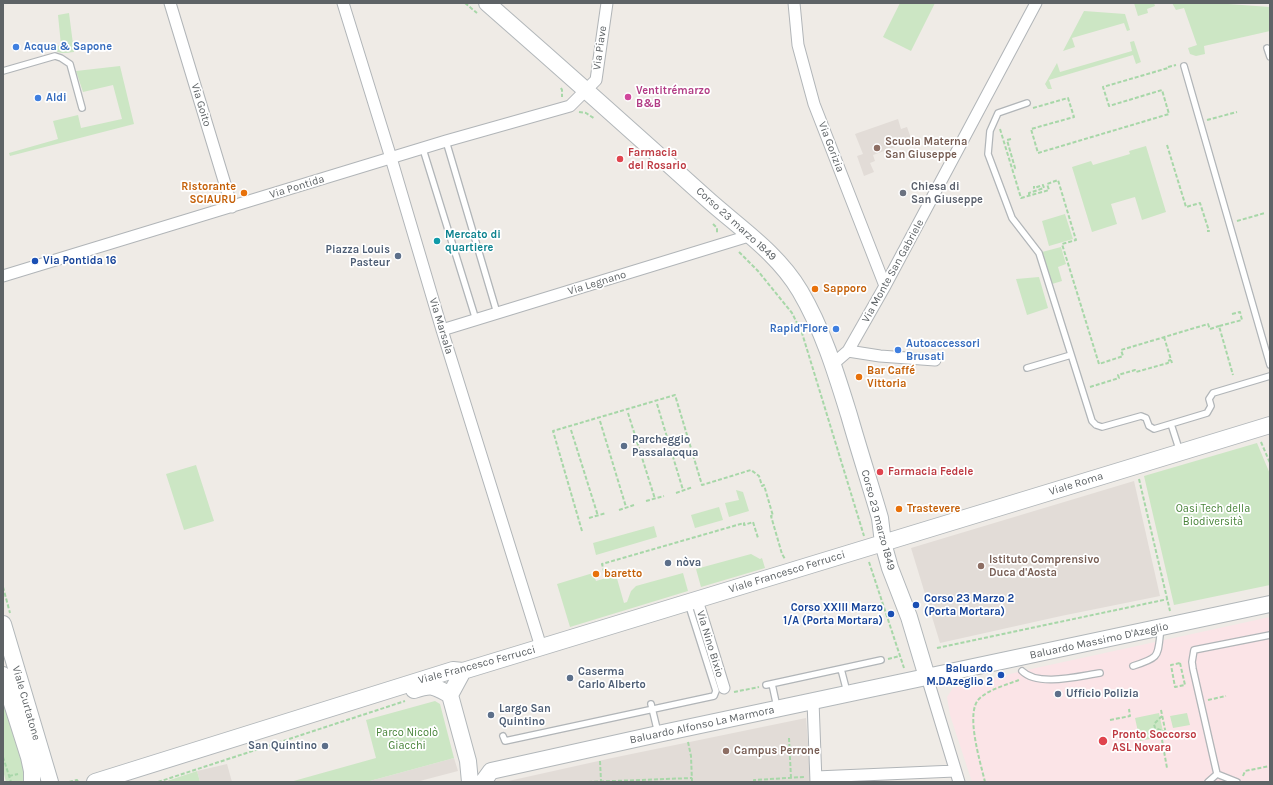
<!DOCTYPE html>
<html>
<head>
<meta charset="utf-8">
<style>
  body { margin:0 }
  #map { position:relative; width:1273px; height:785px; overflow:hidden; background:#efebe6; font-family:Karla,sans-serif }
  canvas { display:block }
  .frame { position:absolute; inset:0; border:4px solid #5e6366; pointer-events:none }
</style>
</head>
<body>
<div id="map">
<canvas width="1273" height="785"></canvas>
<div class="frame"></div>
</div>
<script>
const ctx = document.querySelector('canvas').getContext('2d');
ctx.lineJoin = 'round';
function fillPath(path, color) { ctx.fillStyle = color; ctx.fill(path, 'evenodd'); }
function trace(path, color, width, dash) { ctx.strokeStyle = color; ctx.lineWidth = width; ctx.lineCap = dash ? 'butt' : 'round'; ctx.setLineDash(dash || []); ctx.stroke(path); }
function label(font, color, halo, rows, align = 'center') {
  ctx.font = font + ' Karla,sans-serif'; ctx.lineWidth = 3.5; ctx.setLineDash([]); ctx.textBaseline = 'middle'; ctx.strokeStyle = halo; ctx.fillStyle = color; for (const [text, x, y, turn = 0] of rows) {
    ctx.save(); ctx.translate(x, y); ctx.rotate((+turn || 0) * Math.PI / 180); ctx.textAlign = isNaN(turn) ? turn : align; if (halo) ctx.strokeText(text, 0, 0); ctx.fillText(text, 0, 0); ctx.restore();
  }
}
const education = new Path2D(`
  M898,119L901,129L907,127L912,141L873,155L875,161L870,163L874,172L864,176L857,156L863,154L855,134Z
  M1134,481L1160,596L1061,616L940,643L911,548Z
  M806,718L811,782H504L612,758Z
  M454,758L458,771L416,782H366Z
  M227,764L232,782H200L197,771Z`);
const medical = new Path2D(`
  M1270,617V782H972L950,715L947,697L953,688L1022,671Z`);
const green = new Path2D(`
  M900,3H935L911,51L883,37Z
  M1134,3H1154L1155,6L1147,9L1148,13L1138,16Z
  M1172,3H1214L1270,7V31L1204,46L1205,54L1196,56L1190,54L1188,48L1197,45L1184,8L1176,10Z
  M1084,11L1125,14L1130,30L1127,31L1124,23L1072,38L1075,47L1063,51Z
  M69,13L74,52C65,53 57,55 52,47L61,45L58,15Z
  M1134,41L1141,62L1136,64L1133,55L1049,80L1052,89H1048L1045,84L1057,63L1060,72L1132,51L1130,42Z
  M120,66L134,124L10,156L9,153L58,139L53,121L78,115L81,128L122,119L113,85L83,92L76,71Z
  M1146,146L1166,212L1142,220L1135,197L1111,204L1117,224L1092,232L1072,167L1091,161L1093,165L1130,154L1129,151Z
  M1065,214L1073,239L1049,246L1042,221Z
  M1061,247L1066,264L1058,267L1062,281L1052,284L1042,252Z
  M1039,277L1048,308L1027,315L1016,279Z
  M1257,443L1270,474V585L1174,605L1144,476Z
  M196,465L214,521L184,530L166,474Z
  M736,490L743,492L749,511L729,517L725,503L739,500Z
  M719,507L723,520L695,528L691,515Z
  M654,526L657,537L596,555L593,543Z
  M751,554L760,559L762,558L765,568L701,587L696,569Z
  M593,573L596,581L616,575L624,603L627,602L631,591L636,586L683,573L688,591L570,627L557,584Z
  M3,700L24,767L26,782H6L3,770Z
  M435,701L440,704L454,758L366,782H290L376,758L366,720Z
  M1159,713L1164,736L1140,741L1135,718Z
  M1187,713L1190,725L1173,728L1170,716Z
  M197,771L200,782H164Z`);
const path = new Path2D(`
  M465,3L477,13
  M1168,67L1176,65
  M561,88L562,90V97
  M1033,108L1068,98L1074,117L1031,129L1038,153L1169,114L1162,90L1109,106L1103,87L1168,68
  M579,112L586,113L595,119
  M1207,120L1237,112
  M1000,129L1021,198L1049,190L1047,184L1058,180L1076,240L1062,244L1099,364L1123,356L1121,350L1208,324L1210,329L1219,326
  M1011,139L1007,140L1015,168L1012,169
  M1167,145L1186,207L1200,203L1209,231H1207
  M1029,195V193L1044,188L1043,185L1034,188V186
  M1237,221L1265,213
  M713,224L717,228V234
  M739,252L758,271L792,313L802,333L864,536
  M1232,314L1240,312L1242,320L1219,326L1233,375
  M1164,337L1172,363
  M1090,387L1119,378L1118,375L1135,370L1136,372L1168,363L1167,361L1171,360
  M657,404L683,490
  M628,413L655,499
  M600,421L626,507
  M571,430L598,516
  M1261,442L1270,463
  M1139,479L1170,611
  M676,493L693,487
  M646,501L664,496
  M619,510L634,505
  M589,518L606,513
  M582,531L553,431L675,395L702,485L751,470L759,476L762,486L764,485L773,516H771L782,554L785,559
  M869,562L904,668
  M606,578L602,564L744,523V525L753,522L758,538H757
  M3,587L10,613
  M937,648L1168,599
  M888,659L900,656
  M1180,663L1185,685L1175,687L1171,665Z
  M734,692L759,687
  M1208,700L1226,696
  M1161,710L1167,739
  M1162,716L1154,724L1155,728L1166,732
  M1110,720L1130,716L1129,709
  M789,738L791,778
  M1162,740L1167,768
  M688,742L691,756L692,782
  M3,757L11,782
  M600,761L601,781
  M9,776L18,774
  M1243,776L1245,771L1270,766
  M69,782L77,780L78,782
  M158,782L405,701
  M588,782L692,778
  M754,782V780L804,777
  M985,782C981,764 964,711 980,698C990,689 1006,685 1019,680`);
const lane = new Path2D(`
  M1267,48L1270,57
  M1184,66L1270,365
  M3,71L55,56L61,58L70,64L82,108
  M1027,103L998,113L990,131L988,154L1012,218L1039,253L1092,421L1096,425L1102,427L1141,416L1146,418L1149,426L1154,429L1207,413L1211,406L1209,399L1213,393L1270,376
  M446,141L497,313
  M423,149L476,320
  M1027,368L1071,355
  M1171,424L1180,452
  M1133,666C1162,657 1157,656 1161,628
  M841,669L847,692
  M1022,671C1038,687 1079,676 1100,673
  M772,684L777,707
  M766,685L881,660
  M651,704L658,733
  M503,736L505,741L714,696L716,691L688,603
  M1208,782L1217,774
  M1237,782L1217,774L1193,669L1192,662L1194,650L1270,635`);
const street = new Path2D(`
  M170,3L232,207
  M343,3L391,158L442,330L541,647
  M794,3L798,45L814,104L885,286
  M3,276L446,141L570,106L596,80L607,3
  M442,330L752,235
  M848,351L880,356L935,360
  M833,364L848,351L885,286L1036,3
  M697,600L724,688
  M927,677L959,782
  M813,701L816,782
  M816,777L955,771`);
const secondary = new Path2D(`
  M487,3C560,67 633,132 705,197C738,227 777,252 800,291C823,330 836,373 849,415C859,450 870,484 880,518L883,543L890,568L909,617L927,677
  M3,624L50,782
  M463,671L450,695L468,761L470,782
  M3,675L29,757L32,771V782
  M414,690C433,684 434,686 450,695
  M95,782L453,670L463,671L1270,425
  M483,782L491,771L658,734L1270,604`);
const markers = [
  [16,47,4,"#3f7fe0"],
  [628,97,4,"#d1479c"],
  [38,98,4,"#3f7fe0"],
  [877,148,4,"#8d6e63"],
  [620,159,4,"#e0444e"],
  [244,193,4,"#e8710a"],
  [903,193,4,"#6b7280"],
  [437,241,4,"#0f9aa8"],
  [398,256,4,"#5c6f8a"],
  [35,261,4,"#1a4fb4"],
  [815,289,4,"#e8710a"],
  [836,329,4,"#3f7fe0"],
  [898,350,4,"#3f7fe0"],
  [859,377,4,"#e8710a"],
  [624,446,4,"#5c6f8a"],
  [880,472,4,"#e0444e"],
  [899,509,4,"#e8710a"],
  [668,563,4,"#5c6f8a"],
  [981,566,4,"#8d6e63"],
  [596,574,4,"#e8710a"],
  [916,605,4,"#1a4fb4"],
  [891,614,4,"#1a4fb4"],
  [1001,675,4,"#1a4fb4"],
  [570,678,4,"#5c6f8a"],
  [1058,694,4,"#5c6f8a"],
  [491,715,4,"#5c6f8a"],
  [1103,741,5,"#e0444e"],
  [325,746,4,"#5c6f8a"],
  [726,751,4,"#8d6e63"]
];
const shopNames = [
  ["Acqua & Sapone",24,47],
  ["Aldi",46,98],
  ["Rapid'Flore",828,329,"right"],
  ["Autoaccessori",906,344],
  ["Brusati",906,357]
];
const streetNames = [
  ["Via Piave",600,48,-82],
  ["Via Goito",201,105,73],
  ["Via Gorizia",831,147,69],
  ["Via Pontida",297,187,-17],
  ["Corso 23 marzo 1849",736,224,42],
  ["Via Monte San Gabriele",893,271,-61],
  ["Via Legnano",597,283,-17],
  ["Via Marsala",441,326,73],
  ["Viale Roma",1076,484,-17],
  ["Corso 23 marzo 1849",878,520,75],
  ["Viale Francesco Ferrucci",787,572,-17],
  ["Baluardo Massimo D'Azeglio",1099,641,-12],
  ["Via Nino Bixio",710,644,73],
  ["Viale Francesco Ferrucci",477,665,-15],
  ["Viale Curtatone",26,703,74],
  ["Baluardo Alfonso La Marmora",702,725,-12]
];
const hotelNames = [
  ["Ventitrémarzo",636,91],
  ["B&B",636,104]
];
const educationNames = [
  ["Scuola Materna",885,142],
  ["San Giuseppe",885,155],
  ["Istituto Comprensivo",989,560],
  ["Duca d'Aosta",989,573],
  ["Campus Perrone",734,751]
];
const healthNames = [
  ["Farmacia",628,153],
  ["del Rosario",628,166],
  ["Farmacia Fedele",888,472],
  ["Pronto Soccorso",1112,735],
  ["ASL Novara",1112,748]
];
const foodNames = [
  ["Ristorante",236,187,"right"],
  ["SCIAURU",236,200,"right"],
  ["Sapporo",823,289],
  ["Bar Caffé",867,371],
  ["Vittoria",867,384],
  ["Trastevere",907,509],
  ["baretto",604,574]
];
const worshipNames = [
  ["Chiesa di",911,187],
  ["San Giuseppe",911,200]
];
const cultureNames = [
  ["Mercato di",445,235],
  ["quartiere",445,248]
];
const serviceNames = [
  ["Piazza Louis",390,250,"right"],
  ["Pasteur",390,263,"right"],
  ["Parcheggio",632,440],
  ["Passalacqua",632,453],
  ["nòva",676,563],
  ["Caserma",578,672],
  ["Carlo Alberto",578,685],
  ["Ufficio Polizia",1066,694],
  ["Largo San",499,709],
  ["Quintino",499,722],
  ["San Quintino",317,746,"right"]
];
const transitNames = [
  ["Via Pontida 16",43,261],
  ["Corso 23 Marzo 2",924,599],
  ["(Porta Mortara)",924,612],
  ["Corso XXIII Marzo",883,608,"right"],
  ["1/A (Porta Mortara)",883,621,"right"],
  ["Baluardo",993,669,"right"],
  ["M.DAzeglio 2",993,682,"right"]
];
const parkNames = [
  ["Oasi Tech della",1213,509],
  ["Biodiversità",1213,522],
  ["Parco Nicolò",407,733],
  ["Giacchi",407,746]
];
fillPath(education, '#e2dcd7');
fillPath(medical, '#fbe4e7');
fillPath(green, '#cce6c4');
trace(lane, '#b1b5b8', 8);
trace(street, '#b1b5b8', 13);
trace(secondary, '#b2b7ba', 18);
trace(path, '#a7d7a8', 2, [4, 2]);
trace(lane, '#fff', 5.5);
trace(street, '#fff', 11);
trace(secondary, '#fff', 16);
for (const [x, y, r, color] of markers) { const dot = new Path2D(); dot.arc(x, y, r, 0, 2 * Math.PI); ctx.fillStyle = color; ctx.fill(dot); trace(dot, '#fff', 1.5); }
label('bold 11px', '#366cbe', '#fff', shopNames, 'left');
label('11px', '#5e6366', '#fff', streetNames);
label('bold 11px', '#b23c85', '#fff', hotelNames, 'left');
label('bold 11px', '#785e54', '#fff', educationNames, 'left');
label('bold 11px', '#be3a42', '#fff', healthNames, 'left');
label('bold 11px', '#c56008', '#fff', foodNames, 'left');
label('bold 11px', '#5b616d', '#fff', worshipNames, 'left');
label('bold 11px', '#0d838f', '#fff', cultureNames, 'left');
label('bold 11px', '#4e5e75', '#fff', serviceNames, 'left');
label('bold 11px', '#164399', '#fff', transitNames, 'left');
label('11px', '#478338', '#fff', parkNames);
</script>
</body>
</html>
